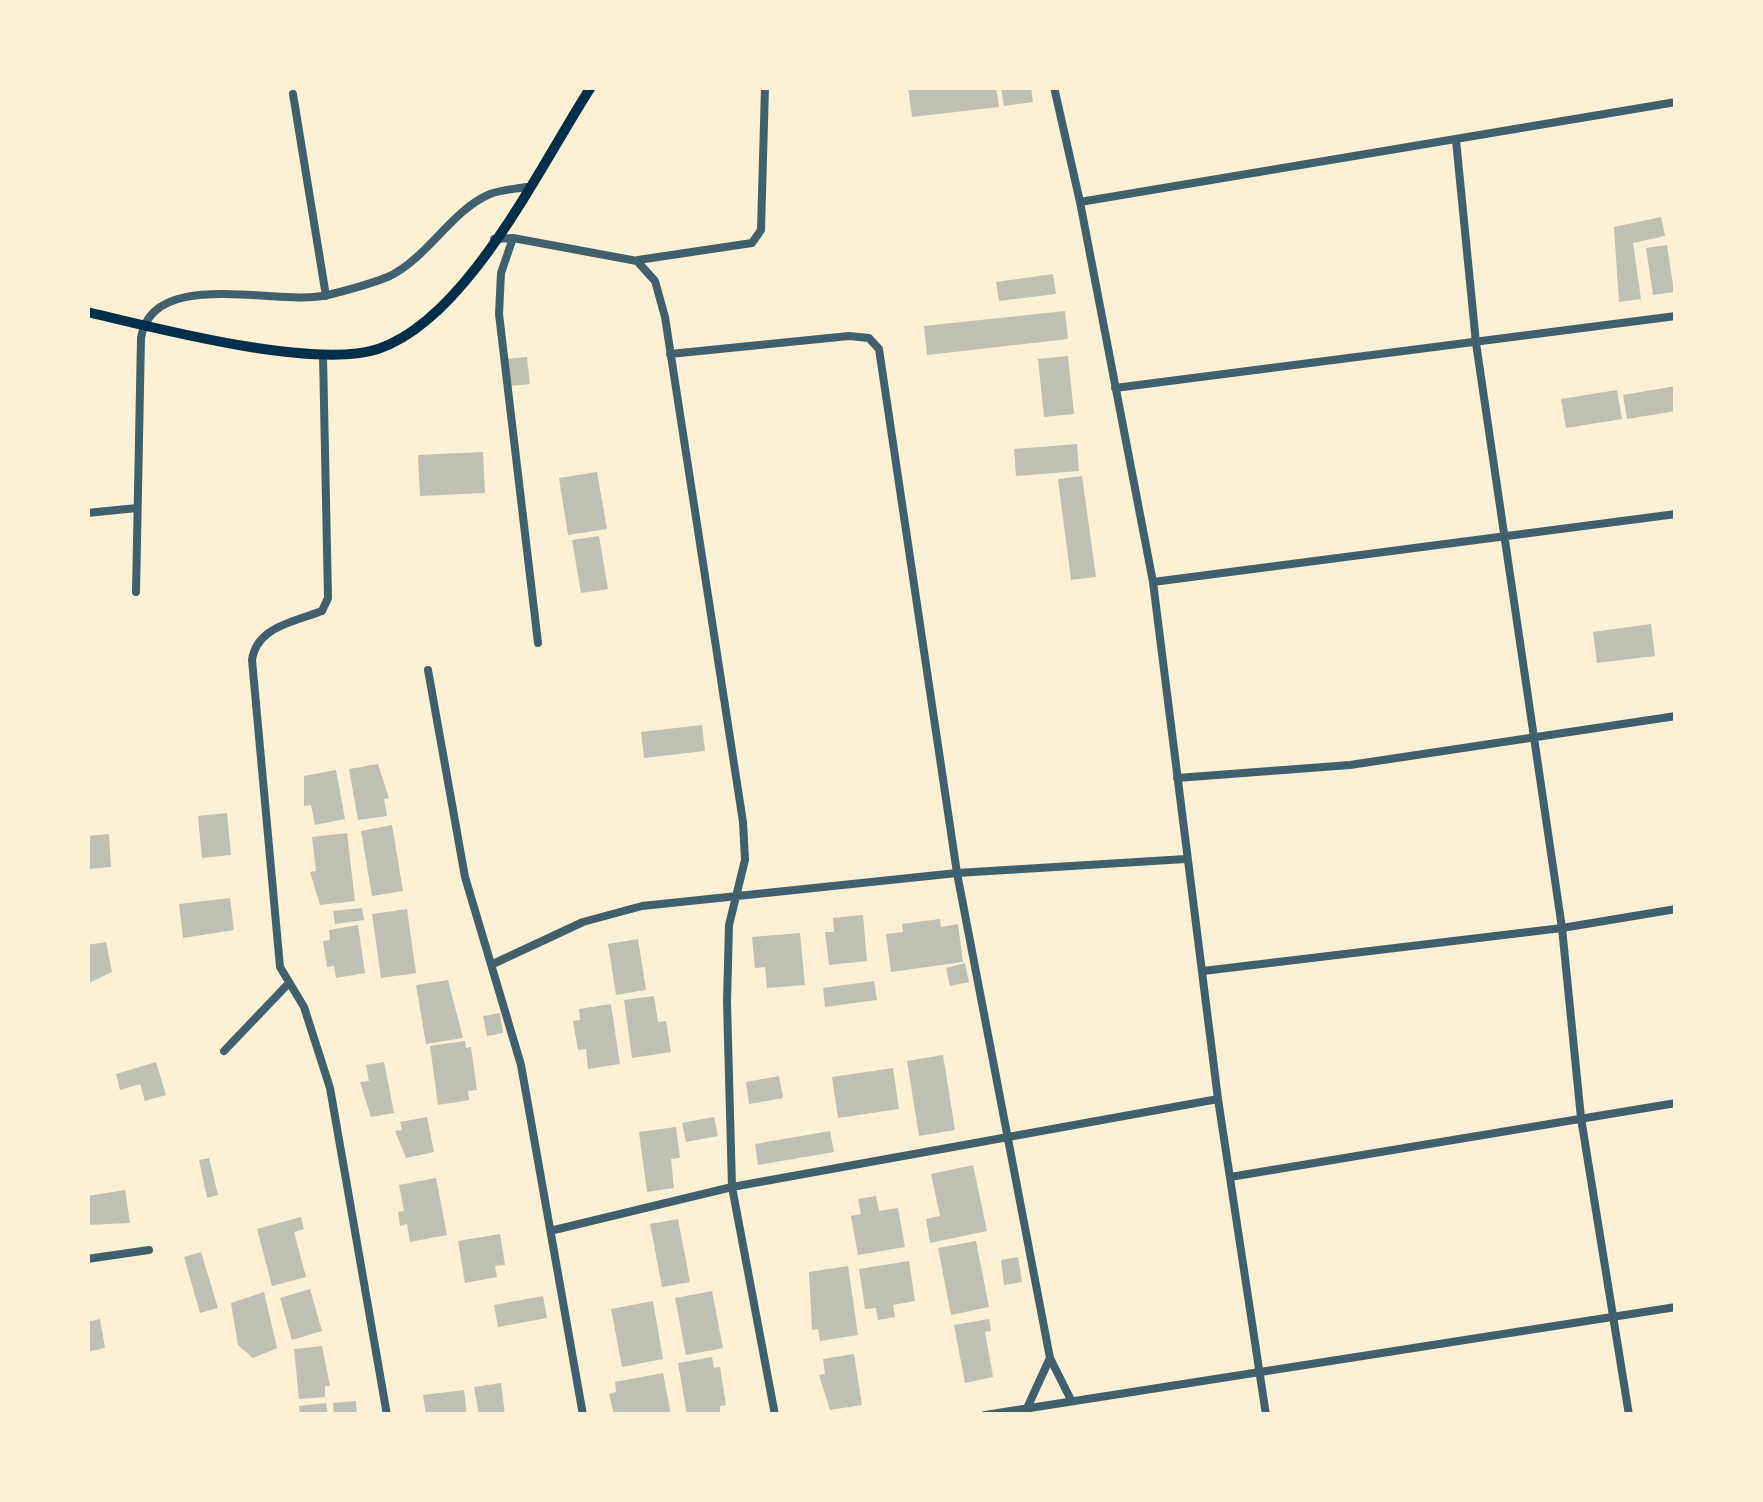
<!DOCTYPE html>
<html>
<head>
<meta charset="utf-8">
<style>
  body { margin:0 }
  #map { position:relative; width:1763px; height:1502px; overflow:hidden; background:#fdf0d5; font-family:"PT Sans Narrow",sans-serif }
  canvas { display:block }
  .frame { position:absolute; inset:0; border:90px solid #fdf0d5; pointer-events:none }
</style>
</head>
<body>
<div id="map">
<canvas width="1763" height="1502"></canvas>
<div class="frame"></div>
</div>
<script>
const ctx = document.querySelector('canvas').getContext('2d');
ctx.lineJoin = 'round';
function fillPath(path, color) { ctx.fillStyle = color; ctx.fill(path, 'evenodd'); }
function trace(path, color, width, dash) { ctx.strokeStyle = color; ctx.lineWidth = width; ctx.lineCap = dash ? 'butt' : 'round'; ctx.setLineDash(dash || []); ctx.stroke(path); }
const building = new Path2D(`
  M908,87H996L999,107L912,117Z
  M1001,87H1031L1033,102L1004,106Z
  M1661,217L1665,236L1633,243L1641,299L1619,302L1614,227Z
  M1667,245L1674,292L1653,295L1646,248Z
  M1053,274L1056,294L999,301L996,282Z
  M1065,311L1068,339L927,355L924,326Z
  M1068,356L1074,414L1044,417L1038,359Z
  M527,357L530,384L510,386L507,359Z
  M1676,386V411L1627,419L1623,395Z
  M1617,390L1622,419L1566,428L1561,399Z
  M1077,444L1079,471L1016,476L1014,449Z
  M483,452L485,493L420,496L418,455Z
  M597,472L607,529L568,535L559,478Z
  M1082,476L1096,577L1071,580L1058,479Z
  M599,536L608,589L581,593L572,540Z
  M1651,624L1655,656L1597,663L1593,632Z
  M702,725L705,751L644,758L641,732Z
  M378,764L389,798L384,799L387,816L358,820L349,769Z
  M336,770L345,819L315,825L311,805L304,806V776Z
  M227,813L231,855L202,858L198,816Z
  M392,825L403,891L372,896L361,831Z
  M347,833L355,901L320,905L310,872L316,871L312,837Z
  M109,834L111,867L87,869V836Z
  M230,898L234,930L183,938L179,904Z
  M362,908L364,920L335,924L333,911Z
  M407,909L416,973L381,978L372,914Z
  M863,915L867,961L829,965L825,932H834L833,918Z
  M940,919L941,927L958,924L963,962L891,972L886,934L903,932L902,924Z
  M358,925L365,973L336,978L334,966L327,967L323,941L330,940L329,930Z
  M800,933L805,985L767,988L765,967L755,968L752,937Z
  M638,939L646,990L616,995L608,944Z
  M106,942L112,972L87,984V945Z
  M965,963L969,982L950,986L946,968Z
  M448,980L463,1038L426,1044L416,985Z
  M874,981L877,1000L825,1007L823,988Z
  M654,996L658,1022L666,1021L671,1052L632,1058L624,1000Z
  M611,1004L620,1064L588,1069L586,1049L578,1050L573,1021L580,1020L579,1009Z
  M500,1013L503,1033L487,1036L483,1016Z
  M465,1041L466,1048L471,1047L477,1090L468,1091L469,1100L438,1105L430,1046Z
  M943,1055L955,1130L919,1136L907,1061Z
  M156,1062L166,1095L145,1101L140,1084L120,1090L116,1074Z
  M384,1062L394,1113L371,1117L360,1082L369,1081L366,1065Z
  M893,1068L899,1109L838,1118L832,1077Z
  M779,1076L783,1098L749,1104L746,1082Z
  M427,1117L434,1152L406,1158L395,1131L402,1130L400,1122Z
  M714,1117L718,1136L686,1142L682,1123Z
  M676,1127L680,1158L671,1159L674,1188L647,1192L639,1132Z
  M830,1131L834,1152L758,1165L755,1144Z
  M209,1158L218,1195L207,1198L199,1160Z
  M973,1165L987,1231L930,1243L926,1219L940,1216L931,1174Z
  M436,1178L447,1235L410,1242L407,1224L400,1226L398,1212L404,1211L399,1185Z
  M125,1190L130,1223L87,1225V1196Z
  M876,1196L879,1211L898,1208L905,1247L858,1255L851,1216L861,1214L858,1199Z
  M301,1217L304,1229L294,1232L306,1277L272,1286L257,1229Z
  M678,1219L690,1282L662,1287L650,1224Z
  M500,1234L505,1265L495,1266L497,1277L465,1283L458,1241Z
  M976,1241L989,1307L951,1315L938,1248Z
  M201,1252L218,1308L200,1313L184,1257Z
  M1018,1257L1022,1282L1004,1285L1001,1260Z
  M909,1261L915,1301L893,1305L895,1317L878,1320L876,1308L865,1309L859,1269Z
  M848,1266L858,1335L820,1341L818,1329L812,1330L809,1272Z
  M310,1289L322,1331L292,1340L280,1298Z
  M712,1291L723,1348L686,1355L675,1298Z
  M264,1292L277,1348L253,1358L238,1345L231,1303Z
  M543,1296L547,1318L498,1327L494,1305Z
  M653,1301L663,1359L622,1367L611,1309Z
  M100,1319L105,1348L87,1352V1322Z
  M989,1319L991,1331L985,1332L993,1377L965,1383L954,1325Z
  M322,1346L330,1386H325V1397L299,1399L294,1349Z
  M854,1354L862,1405L830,1410L819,1375L825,1374L823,1359Z
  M712,1357L714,1368L720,1367L726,1405L720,1406V1412L687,1415L678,1363Z
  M663,1373L671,1415H614L609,1394L616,1392L615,1382Z
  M501,1383L505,1415H479L474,1387Z
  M464,1390L467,1415H426L423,1395Z
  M356,1401L357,1415H334L333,1403Z
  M326,1403L328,1415H300L299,1406Z`);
const minor = new Path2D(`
  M1054,87L1080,202
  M293,94L326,296
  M1456,140L1476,343L1562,928L1581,1118L1629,1415
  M513,238L501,273L499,314L538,643
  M494,239L513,238L637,261L655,281L665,317L743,822L745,860L729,925L727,1002L732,1187L775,1415
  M638,260L752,243L761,230L765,87
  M670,354L849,336L869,338L879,349L957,873L1050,1358L1071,1400
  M323,355L328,598L322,611C293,622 257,627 252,660L280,967L304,1007L330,1088L387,1415
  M1115,388L1676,316
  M87,513L137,508
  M1153,582L1676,514
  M136,592L141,338C152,266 278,307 328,295C348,290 371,284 390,276C427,258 452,210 490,194C500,190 515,189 526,187
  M428,670L465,877L521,1065L583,1415
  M1177,778L1350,765L1676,716
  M495,963L583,922L642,906L957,873L1186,859
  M1203,971L1562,928L1676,909
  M224,1051L289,983
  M1230,1177L1676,1103
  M554,1230L732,1187L1218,1099
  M87,1259L149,1250
  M1028,1406L1049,1360
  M985,1415L1676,1307
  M1266,1415L1218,1099L1153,582L1080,202L1676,102`);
const secondary = new Path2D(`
  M87,312C156,328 314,370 378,349C468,319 541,164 591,87`);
fillPath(building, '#bec0b2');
trace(minor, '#3f606c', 8);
trace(secondary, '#003049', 10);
</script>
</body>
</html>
